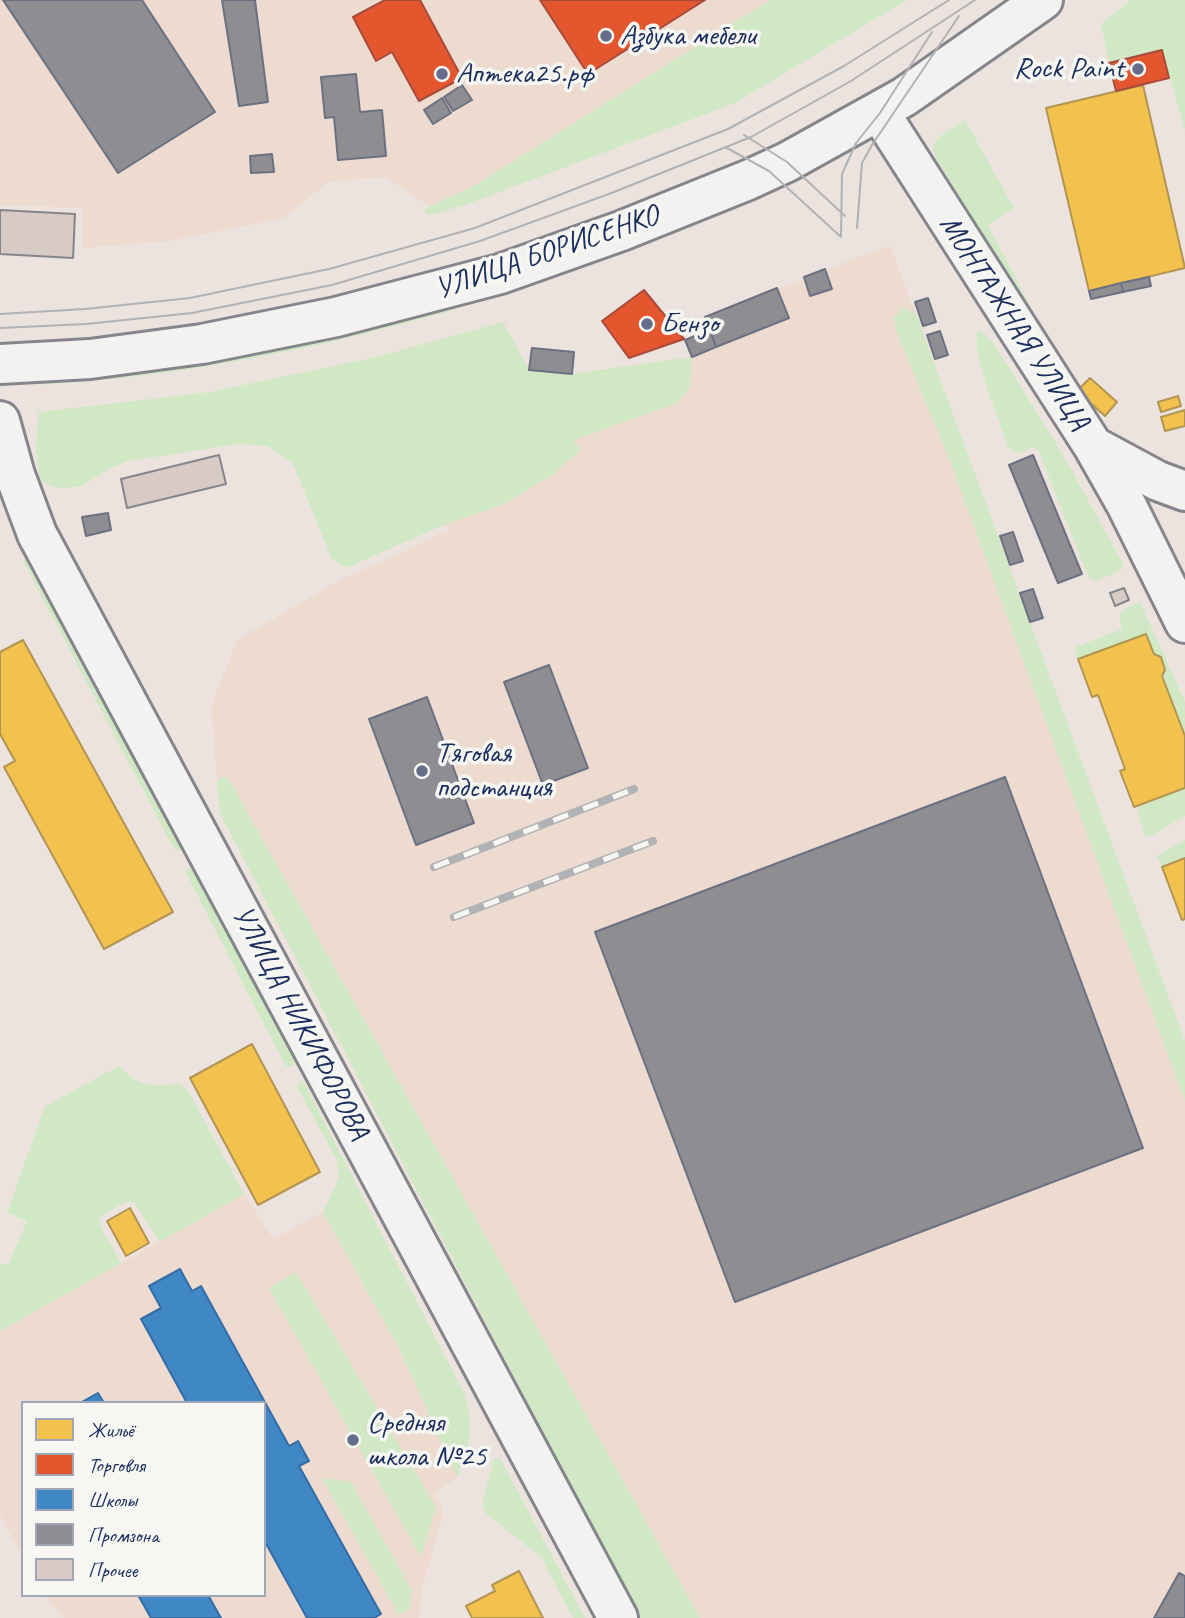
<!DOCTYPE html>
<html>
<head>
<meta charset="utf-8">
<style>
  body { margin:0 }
  #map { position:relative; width:1185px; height:1618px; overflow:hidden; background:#ece3de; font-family:Caveat,sans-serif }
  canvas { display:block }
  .legend { position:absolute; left:21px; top:1401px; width:245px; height:196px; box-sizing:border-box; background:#f6f6f2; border:2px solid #9ea6b7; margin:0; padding:9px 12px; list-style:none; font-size:21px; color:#1b2f5e }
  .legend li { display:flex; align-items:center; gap:14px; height:35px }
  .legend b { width:35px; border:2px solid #9ea6b7 }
</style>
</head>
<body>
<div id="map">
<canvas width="1185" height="1618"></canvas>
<ul class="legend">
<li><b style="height:19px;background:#f2c14e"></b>Жильё</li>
<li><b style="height:19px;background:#e4572e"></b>Торговля</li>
<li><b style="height:19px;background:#3f88c5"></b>Школы</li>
<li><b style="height:19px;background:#8d8d92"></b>Промзона</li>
<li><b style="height:19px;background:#d8cac4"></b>Прочее</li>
</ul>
</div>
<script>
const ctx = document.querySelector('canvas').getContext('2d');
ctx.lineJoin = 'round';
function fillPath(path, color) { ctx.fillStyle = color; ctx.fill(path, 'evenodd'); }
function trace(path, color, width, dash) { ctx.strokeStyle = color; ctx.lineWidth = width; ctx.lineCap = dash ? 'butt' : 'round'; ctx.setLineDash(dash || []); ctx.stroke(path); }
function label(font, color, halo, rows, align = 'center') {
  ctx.font = font + ' Caveat,sans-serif'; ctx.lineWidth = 7; ctx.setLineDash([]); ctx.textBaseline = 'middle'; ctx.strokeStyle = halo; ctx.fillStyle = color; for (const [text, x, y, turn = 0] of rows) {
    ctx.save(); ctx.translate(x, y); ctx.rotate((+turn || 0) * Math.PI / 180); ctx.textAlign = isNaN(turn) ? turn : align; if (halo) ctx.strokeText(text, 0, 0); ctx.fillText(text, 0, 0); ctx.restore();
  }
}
const built = new Path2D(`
  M0,0H770L474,186L430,206L384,177L328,182L284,218L169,241L82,248V208L0,205Z
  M890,245L1185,1041V1618H640L220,813L211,706L237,640L340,580L449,531L376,357L503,322L529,370L572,374L691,357L685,340L709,330L705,317Z
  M244,1194L273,1239L323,1212L399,1348L458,1478L434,1492L444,1511L423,1585L419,1618H64L44,1595H264V1403H23V1557L0,1515V1331Z`);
const green = new Path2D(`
  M770,0H907L735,103L468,204L431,215L425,213L426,208L474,186Z
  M1131,0H1185V130L1162,50L1109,63L1101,24Z
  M965,120L1014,208L988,225L1051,346L936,158L933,148L937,138Z
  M692,221L694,225L692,227L567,273L563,271Z
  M460,303L458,309C419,319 379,331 339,340C241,363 139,379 38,385L44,378Z
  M903,308L916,314L1185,1041V1101L950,461L896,330L894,317Z
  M503,322L529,370L572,374L692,357L690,388L677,403L574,440L580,451L553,474L504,504L439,527L346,568L332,559L293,464L268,446L239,444L128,461L109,469L82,486L66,488L54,487L41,481C34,458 36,435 39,412L210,392L376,357Z
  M978,330L983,333L995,345L1066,460L1123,564L1121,571L1096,581L1089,578L1038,450L1033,447L1018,454L1009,449C1001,424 970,353 978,330Z
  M31,554L184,844L182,849L177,851L174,849L23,561Z
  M1140,602L1185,702V736L1162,676L1165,670L1161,657L1154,654L1146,634L1078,659L1075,653L1076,647L1122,629L1119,614L1130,606Z
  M222,777L228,778L700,1618H640L220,813L217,782Z
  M1185,788V816L1149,837L1144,834L1137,813L1141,805Z
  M1185,840V858L1162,867L1157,856Z
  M193,866L196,867L295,1061L294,1065L289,1067L285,1065L186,873L187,869Z
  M119,1066C140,1088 151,1086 180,1084L188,1091L244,1194L159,1242L135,1203L126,1202L101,1216L99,1224L121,1263L0,1331V1263L8,1265L27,1221L7,1213L45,1106Z
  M303,1081L464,1393C476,1429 468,1443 458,1478L399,1348L323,1212L339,1178L337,1160L297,1087L298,1084Z
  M296,1272L436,1507L421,1557L269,1288Z
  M499,1458L502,1462L585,1618H573L541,1557L486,1514L482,1504L494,1459Z
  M322,1478L351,1482L412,1591L410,1608L399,1615Z`);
const homes = new Path2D(`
  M1143,85L1185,268L1089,291L1046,108Z
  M1090,378L1117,402L1105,416L1077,391Z
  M1178,396L1181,406L1161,412L1158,402Z
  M1185,410V426L1165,431L1161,417Z
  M1146,634L1154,654L1161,657L1165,670L1162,676L1185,736V788L1134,807L1120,771L1125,769L1098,695L1092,697L1078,659Z
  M23,640L173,912L104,949L4,767L15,761L0,734V652Z
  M1185,858V919L1182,920L1162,867Z
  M252,1044L320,1172L258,1205L190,1078Z
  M130,1208L149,1243L126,1256L107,1221Z
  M519,1571L543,1618H472L466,1606L495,1591L492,1585Z`);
const shops = new Path2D(`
  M385,0H420L462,78L419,101L392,52L376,61L353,17Z
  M540,0H705L588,74Z
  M1162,50L1169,78L1116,91L1109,63Z
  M644,290L684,339L629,358L602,321Z`);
const schools = new Path2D(`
  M180,1269L192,1291L201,1286L289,1446L298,1441L303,1450L309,1461L299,1466L381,1614L374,1618H307L264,1540V1403H187L141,1319L161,1308L149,1286Z
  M98,1393L104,1403H80Z
  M138,1595H208L221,1618H151Z`);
const industry = new Path2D(`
  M3,0H142L215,112L118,173Z
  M222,0H255L268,102L239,106Z
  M356,74L360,112L382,110L386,156L338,160L334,117L325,118L321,77Z
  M462,85L472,100L453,111L444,97Z
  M442,98L451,113L433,124L424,110Z
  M272,154L274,172L251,173L250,156Z
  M825,269L832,289L810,296L804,277Z
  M1149,277L1151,286L1123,292L1121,283Z
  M1121,283L1123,292L1091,299L1089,291Z
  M777,288L789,318L716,347L705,317Z
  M928,298L936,322L923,326L915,302Z
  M710,330L716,347L692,357L685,340Z
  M940,331L948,355L935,359L927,335Z
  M532,348L574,352L572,374L529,370Z
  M1033,455L1082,574L1058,583L1009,465Z
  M108,513L111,530L86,536L82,517Z
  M1013,532L1023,561L1010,565L1000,536Z
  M1033,589L1043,618L1030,622L1020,593Z
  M549,665L588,768L543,785L504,682Z
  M427,697L474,823L416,845L369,719Z
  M1005,777L1143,1148L735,1302L595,932Z
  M1179,1573L1185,1576V1618H1154Z`);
const building = new Path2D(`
  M0,210L75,214L73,258L0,254Z
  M219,455L226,484L127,508L121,479Z
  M1124,588L1129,600L1115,606L1110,593Z`);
const secondary = new Path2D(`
  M880,113L1093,446L1127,506L1185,623
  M0,421L15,475L37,534L618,1618
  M1093,446L1158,481L1185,491`);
const primary = new Path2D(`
  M0,364L90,359L202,344L336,317L500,274L621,231L748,180L787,162L904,97L1043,0`);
const tram = new Path2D(`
  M744,135L787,162L845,216
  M725,147L769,171L841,237
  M857,228L862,163L872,145L959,16
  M841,237L842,174L856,143L880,113L932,32
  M0,314L85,309L190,298L329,269L475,228L728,129L844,66L949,0
  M0,328L86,324L192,313L332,285L480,241L609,194L751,137L851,81L975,0`);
const rail = new Path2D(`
  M434,867L634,789
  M454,917L653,841`);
const markers = [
  [606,36,7,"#646e8b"],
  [1138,69,7,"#646e8b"],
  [442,74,7,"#646e8b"],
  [647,324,7,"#646e8b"],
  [422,771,7,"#646e8b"],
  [353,1440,7,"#646e8b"]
];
const poiNames = [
  ["Азбука мебели",620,36],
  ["Rock Paint",1124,69,"right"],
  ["Аптека25.рф",456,74],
  ["Бензо",661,324],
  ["Тяговая",436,754],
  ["подстанция",436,788],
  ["Средняя",367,1423],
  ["школа №25",367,1457]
];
const streetNames = [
  ["УЛИЦА БОРИСЕНКО",547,253,-19],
  ["МОНТАЖНАЯ УЛИЦА",1014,323,57],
  ["УЛИЦА НИКИФОРОВА",300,1023,62]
];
fillPath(built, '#eedbd0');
fillPath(green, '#d0e9c4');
fillPath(homes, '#f2c14e');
trace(homes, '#b29553', 2);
fillPath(shops, '#e4572e');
trace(shops, '#a84b3c', 2);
fillPath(schools, '#3f88c5');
trace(schools, '#346da6', 2);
fillPath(industry, '#8d8d92');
trace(industry, '#6b7182', 2);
fillPath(building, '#d8cac4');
trace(building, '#85858c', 2);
trace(secondary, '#85858c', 44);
trace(primary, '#85858c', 44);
trace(secondary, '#f4f2f0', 38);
trace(primary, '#f4f2f0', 38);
trace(tram, '#b0b2b6', 2);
trace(rail, '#b0b2b6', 8);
trace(rail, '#f6f6f2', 5, [16]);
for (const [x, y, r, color] of markers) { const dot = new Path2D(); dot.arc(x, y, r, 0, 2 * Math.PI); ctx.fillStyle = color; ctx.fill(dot); trace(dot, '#f6f6f2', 2.5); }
label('30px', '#1b2f5e', '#f6f6f2', poiNames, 'left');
label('30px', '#1b2f5e', '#f6f6f2', streetNames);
</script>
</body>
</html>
